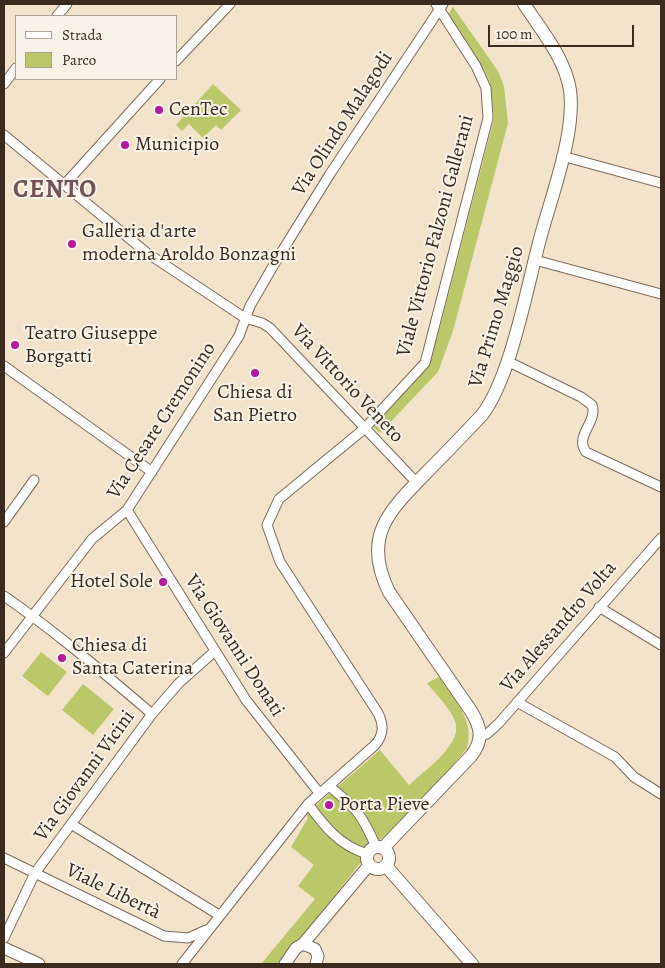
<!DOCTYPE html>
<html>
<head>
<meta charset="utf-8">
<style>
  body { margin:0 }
  #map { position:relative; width:665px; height:968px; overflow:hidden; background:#f4e3cb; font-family:Alegreya,serif }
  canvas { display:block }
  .frame { position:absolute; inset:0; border:5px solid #3b2a1e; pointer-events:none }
  .legend { position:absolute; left:15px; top:15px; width:162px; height:65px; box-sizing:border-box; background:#f7f3e8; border:1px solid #aca397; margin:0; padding:6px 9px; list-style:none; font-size:15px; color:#3b2a1e }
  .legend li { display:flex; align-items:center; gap:10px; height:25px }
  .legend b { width:25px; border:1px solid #aca397 }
  .scale { position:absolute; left:488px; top:25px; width:146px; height:22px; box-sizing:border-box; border:2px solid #3b2a1e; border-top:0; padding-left:6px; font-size:15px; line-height:18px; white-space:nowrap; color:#3b2a1e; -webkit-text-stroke:4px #f7f3e8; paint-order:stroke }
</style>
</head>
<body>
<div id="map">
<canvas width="665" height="968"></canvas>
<div class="frame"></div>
<ul class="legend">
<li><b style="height:6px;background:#fff"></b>Strada</li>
<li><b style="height:14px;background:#bbc86a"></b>Parco</li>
</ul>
<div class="scale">100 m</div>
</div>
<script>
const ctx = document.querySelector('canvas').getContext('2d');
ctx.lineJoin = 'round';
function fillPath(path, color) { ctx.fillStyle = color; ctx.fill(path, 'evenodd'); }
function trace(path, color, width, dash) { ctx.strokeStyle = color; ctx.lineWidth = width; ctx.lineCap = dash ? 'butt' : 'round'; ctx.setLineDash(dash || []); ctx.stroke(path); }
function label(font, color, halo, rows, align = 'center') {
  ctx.font = font + ' Alegreya,serif'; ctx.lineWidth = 4; ctx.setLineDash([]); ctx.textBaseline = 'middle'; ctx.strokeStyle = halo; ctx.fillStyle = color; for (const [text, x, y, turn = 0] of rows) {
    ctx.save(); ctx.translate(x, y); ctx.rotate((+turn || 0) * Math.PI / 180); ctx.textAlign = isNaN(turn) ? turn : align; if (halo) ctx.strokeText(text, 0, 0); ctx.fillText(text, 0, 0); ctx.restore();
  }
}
const green = new Path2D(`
  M453,7L498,71L504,86L508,123L453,331L438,372L380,433L371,425L425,367L440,327L494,119L490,82L482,66L447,16Z
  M213,84L241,110L221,130L216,125L203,138L189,124L182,131L176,125Z
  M41,652L67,672L48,696L22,676Z
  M439,677C454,699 475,720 467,748C445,776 419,802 394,827C385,837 370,846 365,857L281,964H261L315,899L298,886L314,865L291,847L308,818L306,814L380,750L409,785C423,772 460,746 456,725C453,710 436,695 427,683Z
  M83,684L114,709L93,735L62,710Z`);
const minor = new Path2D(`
  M57,16L67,4
  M176,61L230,4
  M4,84L16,68
  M4,135L147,253L245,318L262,323L270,328L417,483
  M562,156L661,183
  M65,184L160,79
  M535,260L661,294
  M507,361L581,397L592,405C598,422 574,436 586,452L661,487
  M4,366L152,472
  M127,510L246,700L320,794
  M4,522L34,480
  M4,596C56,632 104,673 152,714
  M599,607L661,645
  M4,653L92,539L127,510L239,336L250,306L276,261L330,174L443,4
  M517,702L615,757L634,777L661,794
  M480,736L487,734L499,723L661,538
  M329,786C356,808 362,814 376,847
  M308,804C325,827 339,845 367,854
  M71,824L219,915
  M4,858L164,936L188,938L206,930
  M4,938L35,873L152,714L179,683L215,651
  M182,964L308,804L375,745C384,735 384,725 378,713L280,562L267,525L279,499L364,429L425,363L488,118L486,88L476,66L436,4`);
const tertiary = new Path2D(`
  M303,944L369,865
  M4,948L39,964
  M285,964L296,948L303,944L315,949L318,956L316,964`);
const secondary = new Path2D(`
  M367 858a11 11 0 1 1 22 0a11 11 0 1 1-22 0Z
  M383,848L471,756C484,740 481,727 471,711L389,592C362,537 388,512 425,474C444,455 463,435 482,415C511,377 527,287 540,239C551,197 576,133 570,90C565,58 541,30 524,4
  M386,866L472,964`);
const markers = [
  [159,110,5,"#b5179e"],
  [125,145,5,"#b5179e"],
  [72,244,5,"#b5179e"],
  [15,345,5,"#b5179e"],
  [255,373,5,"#b5179e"],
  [163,582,5,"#b5179e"],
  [62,658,5,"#b5179e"],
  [329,805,5,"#b5179e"]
];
const poiNames = [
  ["CenTec",169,110],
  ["Municipio",135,145],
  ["Galleria d'arte",82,232],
  ["moderna Aroldo Bonzagni",82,255],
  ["Teatro Giuseppe",25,334],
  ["Borgatti",25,357],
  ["Chiesa di",255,393,"center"],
  ["San Pietro",255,416,"center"],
  ["Hotel Sole",153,582,"right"],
  ["Chiesa di",72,646],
  ["Santa Caterina",72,669],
  ["Porta Pieve",339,805]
];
const streetNames = [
  ["Via Olindo Malagodi",343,124,-57],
  ["Viale Vittorio Falzoni Gallerani",436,236,-75],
  ["Via Primo Maggio",497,317,-73],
  ["Via Vittorio Veneto",347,384,47],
  ["Via Cesare Cremonino",162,421,-57],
  ["Via Alessandro Volta",559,627,-49],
  ["Via Giovanni Donati",234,646,57],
  ["Via Giovanni Vicini",85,776,-54],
  ["Viale Libertà",113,892,26]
];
const districtNames = [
  ["CENTO",55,191]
];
fillPath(green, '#bbc86a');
trace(minor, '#7c6b5b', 11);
trace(tertiary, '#7c6b5b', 13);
trace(secondary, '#7c6b5b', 14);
trace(minor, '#fff', 9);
trace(tertiary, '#fff', 11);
trace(secondary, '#fff', 12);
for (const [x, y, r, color] of markers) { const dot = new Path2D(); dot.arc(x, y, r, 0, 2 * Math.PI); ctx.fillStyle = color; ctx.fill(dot); trace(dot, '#f7f3e8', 2); }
label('20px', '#3b2a1e', '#f7f3e8', poiNames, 'left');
label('20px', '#3b2a1e', '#f7f3e8', streetNames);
ctx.letterSpacing = '1px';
label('bold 25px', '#735358', '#f7f3e8', districtNames);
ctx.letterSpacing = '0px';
</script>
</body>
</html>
